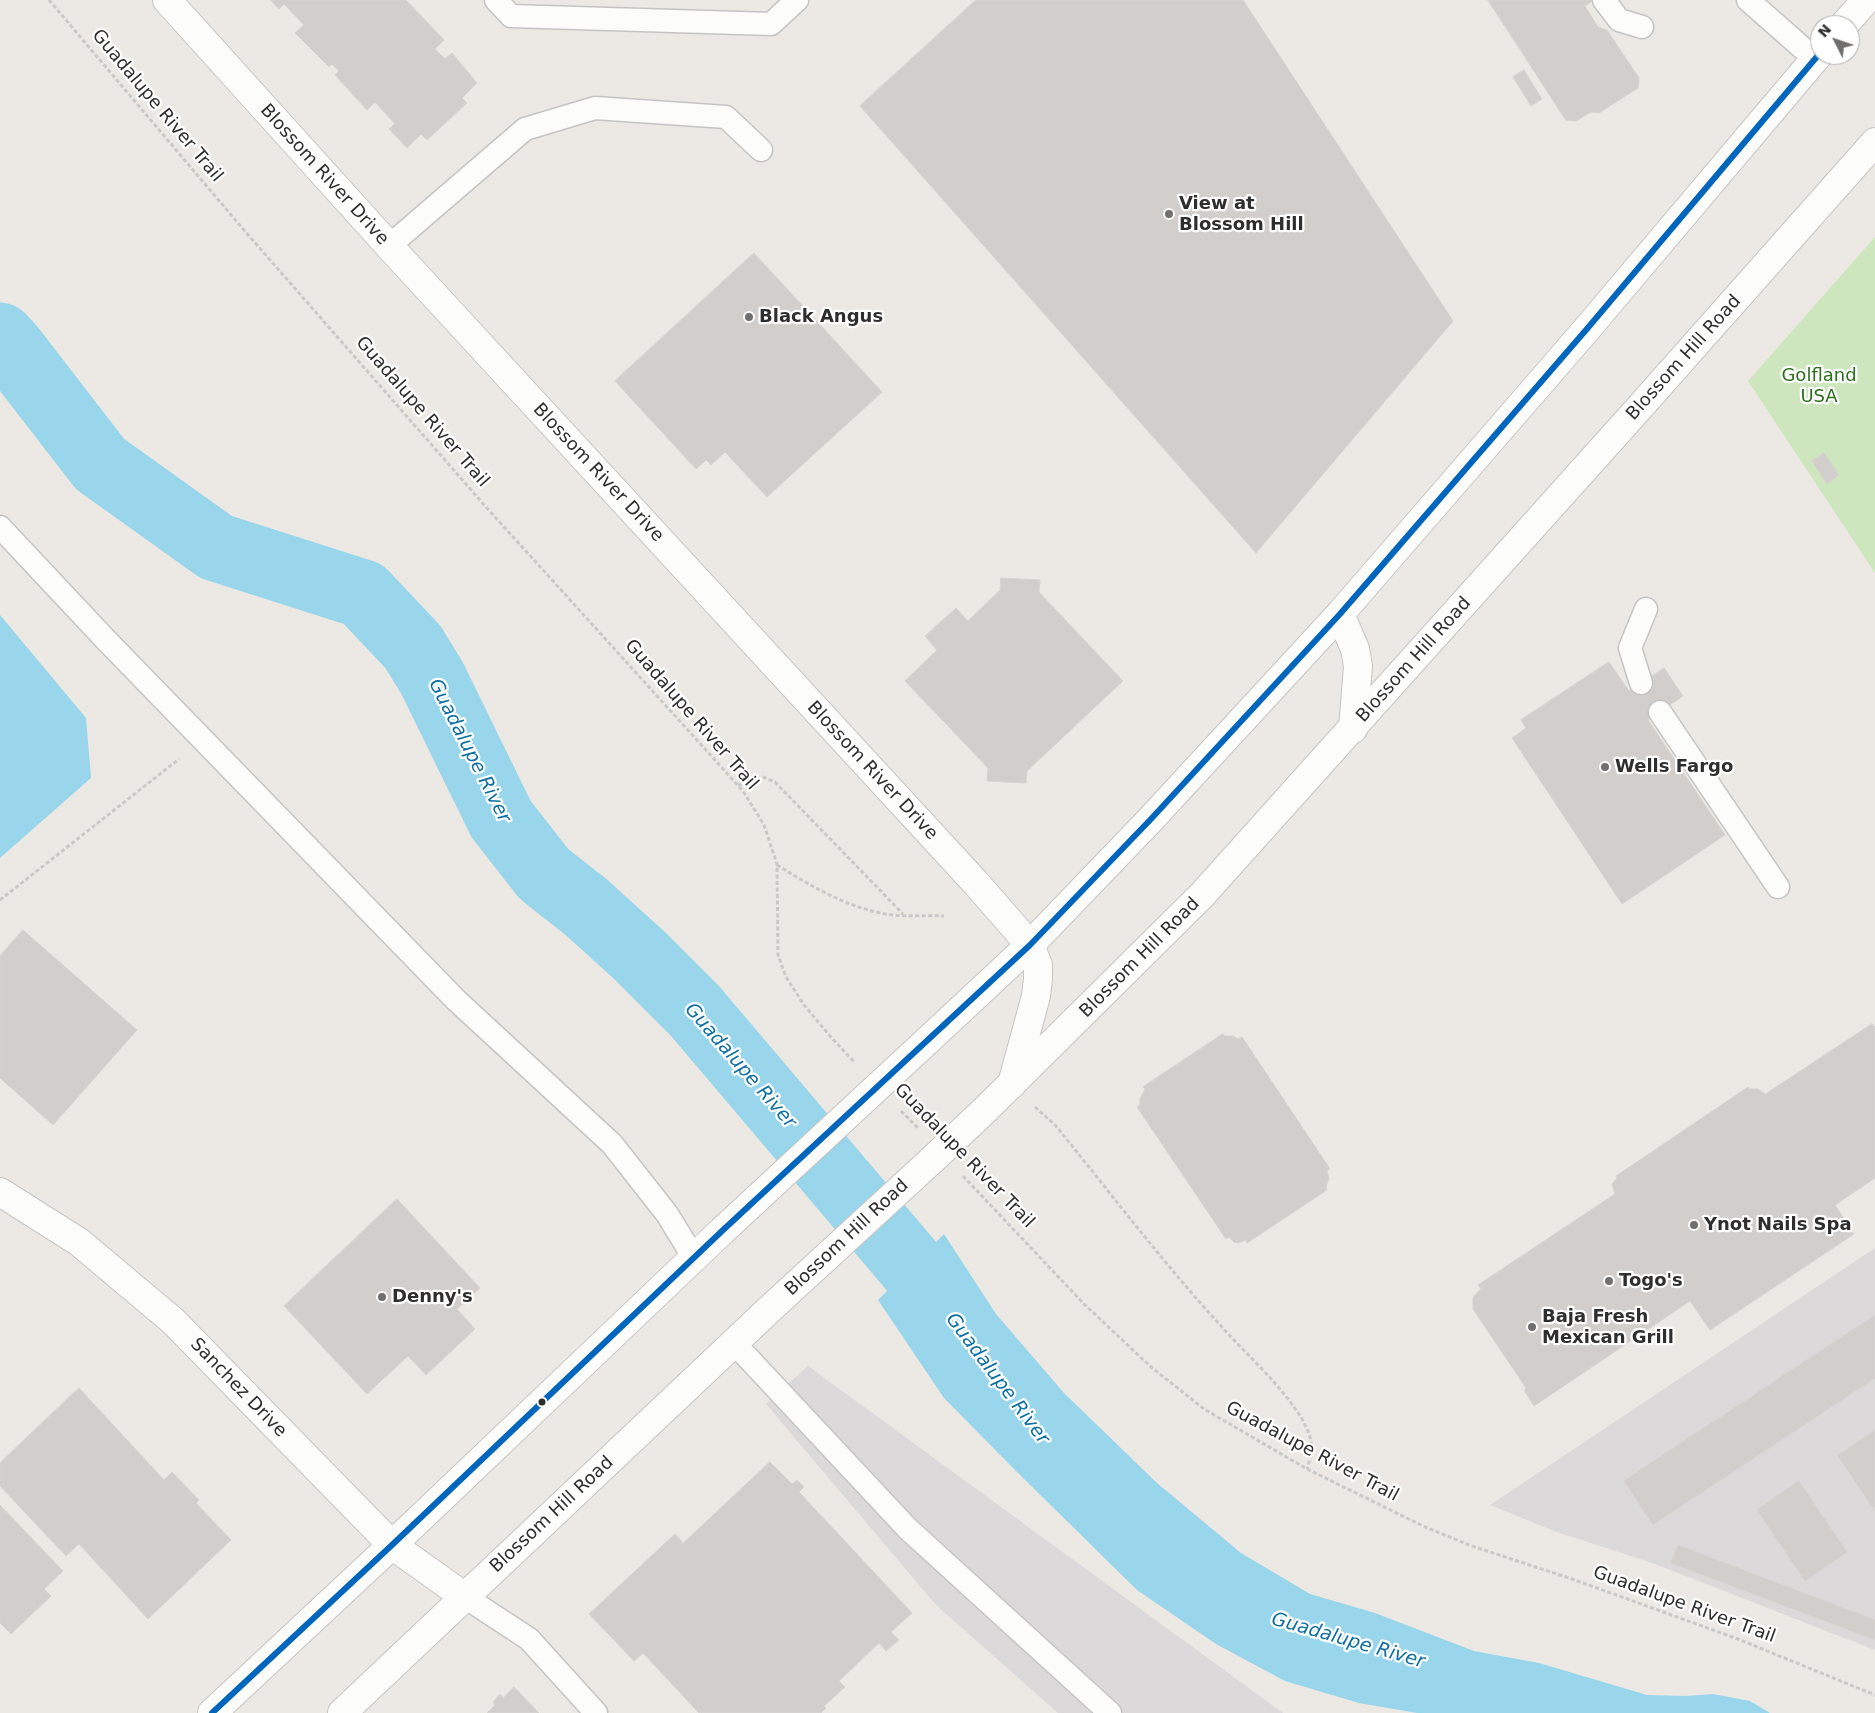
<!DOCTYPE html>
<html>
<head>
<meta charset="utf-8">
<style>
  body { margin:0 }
  #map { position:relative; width:1875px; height:1713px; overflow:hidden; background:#ece8e4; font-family:"DejaVu Sans",sans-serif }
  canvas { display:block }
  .north { position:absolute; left:1810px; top:15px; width:50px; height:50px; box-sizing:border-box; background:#fff; border:1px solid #ababab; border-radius:50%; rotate:311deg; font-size:14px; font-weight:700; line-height:20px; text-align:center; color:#2e2e2e }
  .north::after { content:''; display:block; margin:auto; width:18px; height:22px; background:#706f6e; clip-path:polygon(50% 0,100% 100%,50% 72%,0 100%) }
</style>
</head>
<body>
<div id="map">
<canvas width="1875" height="1713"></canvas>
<div class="north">N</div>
</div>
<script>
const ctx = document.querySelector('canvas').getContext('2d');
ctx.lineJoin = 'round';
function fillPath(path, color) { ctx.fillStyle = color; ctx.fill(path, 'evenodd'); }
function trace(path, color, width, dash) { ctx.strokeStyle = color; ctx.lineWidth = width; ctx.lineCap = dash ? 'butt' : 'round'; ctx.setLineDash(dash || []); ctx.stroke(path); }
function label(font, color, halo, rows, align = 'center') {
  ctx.font = font + ' "DejaVu Sans",sans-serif'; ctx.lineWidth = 4.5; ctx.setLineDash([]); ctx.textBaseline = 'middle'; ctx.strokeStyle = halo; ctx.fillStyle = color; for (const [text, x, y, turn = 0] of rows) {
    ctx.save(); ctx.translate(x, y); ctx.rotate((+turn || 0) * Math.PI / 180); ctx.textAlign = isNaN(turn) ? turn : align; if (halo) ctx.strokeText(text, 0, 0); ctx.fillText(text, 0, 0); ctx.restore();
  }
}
const industrial = new Path2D(`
  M1875,1248V1650L1655,1564L1554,1531L1490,1505Z
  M808,1366L1283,1713H1058L936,1605L766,1404Z`);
const green = new Path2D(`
  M1875,237V573L1748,381Z`);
const water = new Path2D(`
  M0,615L86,718L91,778L0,858Z
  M944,1234L996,1314L1064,1393L1157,1483L1241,1553L1310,1594L1375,1613L1474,1651L1539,1663L1647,1695L1686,1696L1713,1694L1750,1701L1770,1713H1417L1359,1703L1285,1681L1216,1644L1137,1590L1017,1472L944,1398L878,1300Z`);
const river = new Path2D(`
  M0,337L12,350L100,464L216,547L363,594L413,647L432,678L501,819L544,874L586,907L639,955L695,1011L913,1268L969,1342`);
const building = new Path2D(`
  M271,0H406L444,40L435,49L445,59L452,53L477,83L462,98L467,103L427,140L421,134L407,148L389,129L395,124L375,102L367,110L335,75L339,71L332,64L329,67L295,33L304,25L284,4L279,9Z
  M976,0H1243L1453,321L1256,553L860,106Z
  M1488,0H1594L1585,6L1598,27L1607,30L1639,78L1638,88L1599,113L1591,112L1576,121L1566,120Z
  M1524,70L1542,99L1531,106L1513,77Z
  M754,253L882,392L767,497L725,452L711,465L706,460L696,469L615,381Z
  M1824,453L1839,475L1827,484L1812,461Z
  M1001,578L1040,580L1039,592L1123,681L1027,771L1026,783L987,781L988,768L905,681L937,650L925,636L956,608L968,621L1000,590Z
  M1609,662L1629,691L1664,668L1683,696L1648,720L1725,835L1622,904L1512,738L1526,728L1521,720Z
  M23,930L137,1030L53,1125L0,1078V956Z
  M1872,1024L1875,1027V1178L1835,1205L1854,1234L1710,1330L1690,1301L1534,1406L1524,1390L1526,1388L1473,1309V1297L1481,1289L1478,1285L1615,1194L1612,1184L1617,1178L1616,1176L1748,1087L1749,1089H1758L1765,1094Z
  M1223,1034L1225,1036H1233L1238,1039L1242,1037L1330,1169L1327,1171L1329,1178L1326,1187L1327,1190L1247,1243L1246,1240L1238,1243L1234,1242L1229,1237L1226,1239L1137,1107L1140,1105V1099L1145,1089L1143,1087Z
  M397,1199L480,1288L457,1309L475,1329L426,1375L408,1356L367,1394L284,1306Z
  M1875,1315V1378L1653,1525L1624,1481Z
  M79,1388L164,1480L172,1472L199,1500L196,1503L231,1540L148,1619L79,1544L66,1556L0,1486V1463Z
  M1875,1430V1511L1838,1456Z
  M770,1462L792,1484L797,1480L804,1487L799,1492L912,1613L891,1632L899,1640L886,1651L879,1643L839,1681L845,1687L824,1706L826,1708L821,1713H699L643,1653L634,1661L589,1614L675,1534L683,1543Z
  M1799,1481L1847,1552L1805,1581L1757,1510Z
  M0,1505L63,1571L44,1589L51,1596L11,1634L0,1623Z
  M1678,1545L1875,1620V1640L1671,1563Z
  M514,1687L539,1713H487L495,1705L493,1702L500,1694L503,1698Z`);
const path = new Path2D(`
  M49,0L243,229L486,507L743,791L764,825L777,864L778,955L786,977L804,1005L830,1036L855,1063
  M738,785L763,777L775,782L903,914
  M777,865C811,886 846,907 886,914C904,917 925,915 944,916
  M0,900L179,759
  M1035,1107L1055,1125C1110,1192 1163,1263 1222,1327C1248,1356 1282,1386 1302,1419C1313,1439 1314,1447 1307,1469
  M901,1111L918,1128
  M963,1176L1084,1304L1151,1367L1204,1409L1307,1469L1425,1527L1472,1546L1572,1579L1738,1639L1875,1695`);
const lane = new Path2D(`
  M496,0L511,16L771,24L797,0
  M1604,0L1619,20L1642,27
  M1748,0L1815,59
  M389,246L525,129L595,108L726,117L761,150
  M0,527L107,641L456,1000L612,1144L667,1214L694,1258
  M1641,683L1630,648L1646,609
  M1660,712L1778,887
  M735,1344L908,1529L1110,1713
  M465,1597L529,1639L596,1713`);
const street = new Path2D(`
  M167,0L389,246L975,882L1030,945`);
const secondary = new Path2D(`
  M1844,25L1866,0
  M1340,614L1355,649L1358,666L1353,729
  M926,1042L1030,945L1151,819L1340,614L1586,330L1820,53
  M1012,1084L1036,996L1038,979V965L1030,945
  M986,1109L1202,895L1640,407L1875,142
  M0,1192L79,1242L173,1321L392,1545L465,1597
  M212,1713L392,1545L722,1231
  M342,1713L773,1306L932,1160`);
const secondaryBridge = new Path2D(`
  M932,1160L986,1109
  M722,1231L926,1042`);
const bus1 = new Path2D(`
  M212,1713L392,1545L722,1231L1030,945L1151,819L1340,614L1586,330L1820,53`);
const markers = [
  [1169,214,5,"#706f6e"],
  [749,317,5,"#706f6e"],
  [1605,767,5,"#706f6e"],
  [1694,1225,5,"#706f6e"],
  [1609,1281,5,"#706f6e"],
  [382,1297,5,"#706f6e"],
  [1532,1327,5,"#706f6e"],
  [542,1402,4.5,"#2e2e2e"]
];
const streetNames = [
  ["Guadalupe River Trail",157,106,50],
  ["Blossom River Drive",324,175,48],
  ["Blossom Hill Road",1684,358,-48],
  ["Guadalupe River Trail",422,412,49],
  ["Blossom River Drive",598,473,47],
  ["Blossom Hill Road",1414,660,-48],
  ["Guadalupe River Trail",691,715,49],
  ["Blossom River Drive",872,771,47],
  ["Blossom Hill Road",1140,958,-45],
  ["Guadalupe River Trail",964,1156,46],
  ["Blossom Hill Road",847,1238,-43],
  ["Sanchez Drive",238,1388,46],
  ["Guadalupe River Trail",1312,1452,28],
  ["Blossom Hill Road",552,1515,-43],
  ["Guadalupe River Trail",1684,1605,20]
];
const poiNames = [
  ["View at",1179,204],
  ["Blossom Hill",1179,225],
  ["Black Angus",759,317],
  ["Wells Fargo",1615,767],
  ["Ynot Nails Spa",1704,1225],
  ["Togo's",1619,1281],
  ["Denny's",392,1297],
  ["Baja Fresh",1542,1317],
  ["Mexican Grill",1542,1338]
];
const parkNames = [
  ["Golfland",1819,376],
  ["USA",1819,397]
];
const waterNames = [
  ["Guadalupe River",469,751,63],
  ["Guadalupe River",740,1066,49],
  ["Guadalupe River",997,1379,53],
  ["Guadalupe River",1348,1641,16]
];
fillPath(industrial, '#dcd9db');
fillPath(green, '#cee6be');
fillPath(water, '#99d6ec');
trace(river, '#99d6ec', 69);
fillPath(building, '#d1cecb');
trace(building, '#d7d4d0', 1);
trace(lane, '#c5c4c5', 25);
trace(street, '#c5c4c5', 30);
trace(secondary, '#c5c4c5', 30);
trace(path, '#c9c9c8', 3, [4, 2.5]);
trace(lane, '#fcfcfb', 22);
trace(street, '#fcfcfb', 28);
trace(secondary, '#fcfcfb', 28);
trace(secondaryBridge, '#c5c4c5', 30, []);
trace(secondaryBridge, '#fcfcfb', 28);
trace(bus1, '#0065bd', 6);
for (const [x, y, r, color] of markers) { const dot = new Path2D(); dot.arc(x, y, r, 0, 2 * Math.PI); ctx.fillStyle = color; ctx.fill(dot); trace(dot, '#fff', 2); }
label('18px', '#2e2e2e', '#fff', streetNames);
label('bold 18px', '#2e2e2e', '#fff', poiNames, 'left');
label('18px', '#2c6e1b', '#fff', parkNames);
label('italic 19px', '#0d6fa3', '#fff', waterNames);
</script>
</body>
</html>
